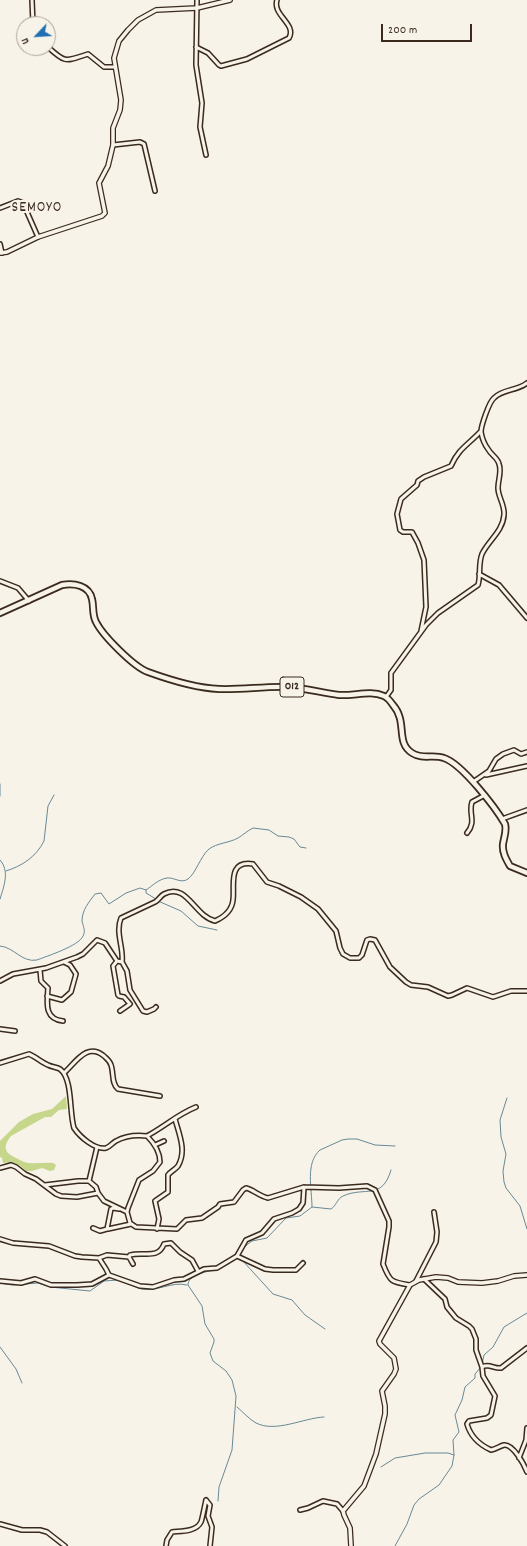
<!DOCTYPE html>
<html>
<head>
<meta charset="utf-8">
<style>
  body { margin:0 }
  #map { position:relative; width:527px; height:1546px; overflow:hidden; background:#f7f3e8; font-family:Dekko,sans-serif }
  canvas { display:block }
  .north { position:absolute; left:16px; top:16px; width:40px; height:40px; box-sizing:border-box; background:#f7f3e8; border:1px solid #aca397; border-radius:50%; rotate:245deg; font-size:11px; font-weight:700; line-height:16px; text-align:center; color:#3b2a1e }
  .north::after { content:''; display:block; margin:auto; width:14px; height:18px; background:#1f6fb2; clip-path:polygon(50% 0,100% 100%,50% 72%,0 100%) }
  .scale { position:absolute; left:381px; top:24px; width:91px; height:18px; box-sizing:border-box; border:2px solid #3b2a1e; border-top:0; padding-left:5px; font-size:12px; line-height:14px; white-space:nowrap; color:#3b2a1e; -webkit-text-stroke:3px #f7f3e8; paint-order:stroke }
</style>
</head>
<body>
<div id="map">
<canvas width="527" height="1546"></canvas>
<div class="north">U</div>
<div class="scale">200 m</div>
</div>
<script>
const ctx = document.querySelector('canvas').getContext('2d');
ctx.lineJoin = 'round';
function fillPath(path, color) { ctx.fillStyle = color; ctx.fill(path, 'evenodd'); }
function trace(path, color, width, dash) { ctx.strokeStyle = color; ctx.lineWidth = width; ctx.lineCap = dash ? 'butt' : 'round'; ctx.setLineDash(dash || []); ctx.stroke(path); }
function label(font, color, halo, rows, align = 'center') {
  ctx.font = font + ' Dekko,sans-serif'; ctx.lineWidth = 4; ctx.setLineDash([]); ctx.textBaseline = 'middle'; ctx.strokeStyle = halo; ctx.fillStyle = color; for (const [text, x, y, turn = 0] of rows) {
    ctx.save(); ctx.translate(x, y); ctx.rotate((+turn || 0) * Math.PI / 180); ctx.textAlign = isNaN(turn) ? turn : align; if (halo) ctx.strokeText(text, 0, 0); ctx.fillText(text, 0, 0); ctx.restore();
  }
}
const green = new Path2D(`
  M66,1096L67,1109L59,1110L51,1117H45L11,1136C2,1147 5,1153 16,1158C19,1159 21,1161 24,1162C33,1165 43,1162 53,1163L56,1165L54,1170L50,1171L42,1168L32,1171H26C20,1164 12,1161 3,1163L2,1158L0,1157V1141L19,1122L33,1114L52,1109Z`);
const stream = new Path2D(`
  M0,796V784
  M0,860C10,871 4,886 0,899
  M6,871C22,866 36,857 44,841L48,806L54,795
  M146,890V893L156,899
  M158,901L181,911L198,926L217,930
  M0,946C14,947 22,963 37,960C47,956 79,946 83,936C86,931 83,926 82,921C82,910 89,902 95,894L101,893L109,904L126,893L140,888L146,890C152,886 159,879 167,878C174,877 181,884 188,879C196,873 200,857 209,849C217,843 229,843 238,838C243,835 247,831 253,828L269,830L278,836L289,837L294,839L300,847L306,848
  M507,1098L500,1120L501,1137L506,1154L503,1171L504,1182L506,1188L520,1206L527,1229
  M312,1207C312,1189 305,1163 320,1150L342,1140L348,1139H357L375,1145L395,1146
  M244,1247L252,1241L267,1238L286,1218L300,1216L312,1207L331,1209C336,1206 337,1199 343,1196C365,1186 382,1201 391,1170
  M242,1260L273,1294L292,1300L305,1315L325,1329
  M219,1268L234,1259L239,1258
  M216,1269C208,1272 188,1274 188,1285L202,1306L205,1324L214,1339V1342L210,1353L213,1361L226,1371L232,1380L236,1396L232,1450L219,1487L218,1501
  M0,1283L12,1285L38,1283L50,1287L90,1291L104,1281L118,1280
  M127,1283C132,1285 136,1288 142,1289C157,1292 172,1281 187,1285
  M0,1347L16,1369L22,1383
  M482,1364L484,1355L493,1347L504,1327L527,1313
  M237,1407C243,1412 249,1419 256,1423C276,1433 303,1418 324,1417
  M381,1467L395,1458L425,1453H448L454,1455
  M395,1546L407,1524L414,1505L419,1499L439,1485L452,1466L454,1455L453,1440L459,1432L455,1415L462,1400L465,1387L475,1378V1374L481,1367`);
const minor = new Path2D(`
  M32,0L33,24
  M197,0L196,65L202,103L200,127L206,155
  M48,47C66,64 66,61 88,54L104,67H115
  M196,47L208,53L219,65L221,66L247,59L289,38C297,24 272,15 277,0
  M113,145L140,142L144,144L155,191
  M0,208L18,201L23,203L38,237
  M0,244L2,253
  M479,574L499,585L527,618
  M0,581L18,588L29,601
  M421,631L426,607L424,560L418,543L412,532H403L400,530L397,514L401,499L417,485L418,481L424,477L451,466C459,448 468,445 481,431
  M386,697L391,690V673L426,625L438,613L478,585C481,575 478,564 482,554C488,541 503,531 504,515C505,505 498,497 498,488C498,480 502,471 499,464C498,458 491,455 488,449C485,445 482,438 481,432C481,426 489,402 494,398C502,389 517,391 527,383
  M486,775L527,766
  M473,782L489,771L496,759L503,754L514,750L521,754L527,752
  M502,819L527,810
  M467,833C477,821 468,814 472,802L485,795
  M117,961L113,966L118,995L119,996L124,997L130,1004L120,1011
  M122,962L127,971L130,990L143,1011L147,1012L154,1009L156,1007
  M40,970L41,981L48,988C47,1003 44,1019 63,1021
  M0,981L13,974L46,968L77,957L83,954L97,940L105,943L117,961L122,962C124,948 115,933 121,918L155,902C159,900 160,896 164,894C187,882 194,916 215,921C224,917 232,910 233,900C235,886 227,860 253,864L267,882L279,886L301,897L318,909L336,931L340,948L343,954L350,958H359L362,955L367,940L370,939L375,940L390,967L406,982L411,985L428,987L448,996L452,995L467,988L493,997L511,991H527
  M47,996L62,1000L71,992L76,974L70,965L64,962
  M0,1029L15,1031
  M0,1063L29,1054C36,1057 41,1062 48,1065C52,1067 56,1067 60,1069C73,1079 69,1112 74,1128C80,1137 95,1150 106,1148C110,1147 112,1143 116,1141C125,1136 138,1135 147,1136C154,1143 160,1152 160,1162L153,1171L139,1180L128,1208L127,1212L130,1223L136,1227L177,1229L186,1220L202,1218L218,1207L220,1204L234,1202L243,1190L246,1188C254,1190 259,1196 268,1198L304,1187L339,1188L367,1186L375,1190L389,1221V1227L383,1264C390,1282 391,1282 410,1285
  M64,1073C76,1062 87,1042 104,1056C107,1059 110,1061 111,1065C114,1073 111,1083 118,1089L160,1096
  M147,1136C164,1127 178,1114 196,1107
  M155,1145L164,1141
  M0,1168L11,1165L16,1167L25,1174L36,1179L56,1194L61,1196L77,1197L98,1193L104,1201L127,1212
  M89,1181L97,1147
  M45,1185L78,1181H89L96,1187L98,1193
  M93,1228L100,1231L107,1229L111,1209L113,1208L119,1209
  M108,1229L131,1224
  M157,1229L159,1219L155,1201L168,1192V1175C171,1171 175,1170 178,1166C187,1151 179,1134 175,1119
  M0,1239L13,1243L49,1246L75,1256L82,1257L99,1258L107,1255L129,1257L133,1264
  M237,1256L246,1240L262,1233L274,1219L292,1213L299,1209L303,1203L304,1187
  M129,1257L130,1255C143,1251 158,1260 164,1244L171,1243L180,1252L192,1260L198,1271
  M99,1258L106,1269L109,1275
  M424,1279L445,1299L447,1307L456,1318L469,1326L472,1329L476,1339V1350L482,1367L483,1376L495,1396L491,1415L487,1418L469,1421L467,1424C471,1438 480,1445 491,1450C496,1449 500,1446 504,1445C513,1444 524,1464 527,1472
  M0,1281L21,1283L35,1279L51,1285H77L92,1284L109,1275L140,1286L153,1287L174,1280L184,1279L204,1269L217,1268L237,1256L265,1269L273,1270H296L303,1263
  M416,1281L436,1242L437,1232L434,1212
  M482,1367C489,1363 494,1369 501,1368L527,1348
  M519,1458L526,1440L527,1428
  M206,1500L210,1505L208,1516L212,1527L210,1546
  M300,1510L308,1508L323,1501L337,1504L343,1511
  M0,1524L22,1530H40L47,1532L65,1546
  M166,1546L167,1540L172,1532C181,1531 196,1532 201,1522C202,1520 205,1504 206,1500`);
const tertiary = new Path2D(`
  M0,253L7,252L38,237L102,216L105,213L99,183L108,166L113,145V128L120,110L121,100L114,58L119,41L128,30L138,20L156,10L197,8L230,0
  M351,1546L350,1528L344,1515L343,1511L364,1486L376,1454L385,1414V1406L382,1391L394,1374L396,1369L394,1358L380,1344L379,1341L410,1285L419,1280L436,1277L448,1278L458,1282L482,1283L498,1281L514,1276L527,1275`);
const primary = new Path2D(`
  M0,613L62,585C74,583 89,585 92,599C94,607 92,615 96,622C103,636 134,667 148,672C170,680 195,688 219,689C242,690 265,686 288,687C306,688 322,693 339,695C355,696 370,690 384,696C388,698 391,702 393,705C408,722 395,742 412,753C423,760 433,754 444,758C462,764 495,807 505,824C507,831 504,837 503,844C502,852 506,859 510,866L527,873`);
const shields = [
  [292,687,24]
];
const shieldNames = [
  ["012",292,687]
];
const quarterNames = [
  ["SEMOYO",37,209]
];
fillPath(green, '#c6d68a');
trace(stream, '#678896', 1);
trace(minor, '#3b2a1e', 6);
trace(tertiary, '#3b2a1e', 6);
trace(primary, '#3b2a1e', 8);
trace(minor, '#f7f3e8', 3);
trace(tertiary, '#f7f3e8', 3.5);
trace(primary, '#f7f3e8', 4.5);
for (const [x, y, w] of shields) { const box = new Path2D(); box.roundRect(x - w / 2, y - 10, w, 20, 3); ctx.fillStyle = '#f7f3e8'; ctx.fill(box); trace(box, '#3b2a1e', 1); }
label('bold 12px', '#3b2a1e', null, shieldNames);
ctx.letterSpacing = '1px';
label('15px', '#3b2a1e', '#f7f3e8', quarterNames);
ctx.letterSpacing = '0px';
</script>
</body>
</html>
